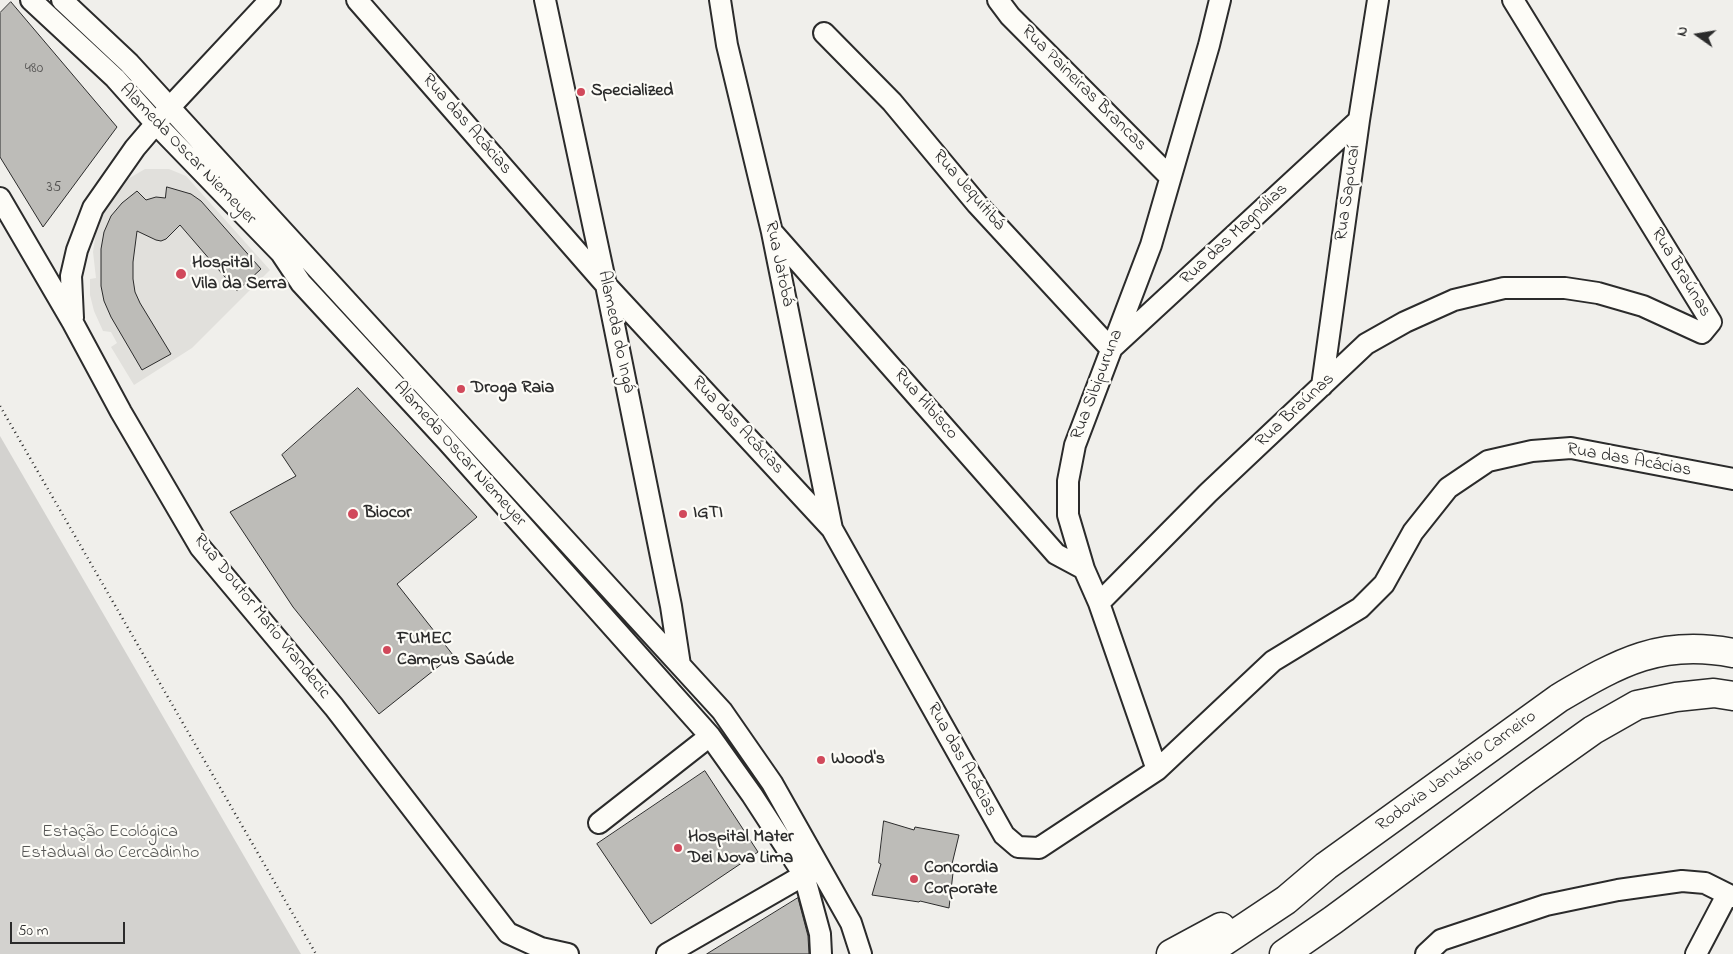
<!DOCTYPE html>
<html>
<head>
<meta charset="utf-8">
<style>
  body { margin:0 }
  #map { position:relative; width:1733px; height:954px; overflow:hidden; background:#f0efeb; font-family:"Indie Flower",sans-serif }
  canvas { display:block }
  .north { position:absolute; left:1673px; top:10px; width:50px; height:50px; -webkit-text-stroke:4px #fdfcf7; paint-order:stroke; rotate:283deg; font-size:14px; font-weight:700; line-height:20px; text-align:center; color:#2b2b2b }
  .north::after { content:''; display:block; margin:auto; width:18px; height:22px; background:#2b2b2b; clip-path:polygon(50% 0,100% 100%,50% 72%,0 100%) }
  .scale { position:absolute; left:10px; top:922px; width:115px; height:22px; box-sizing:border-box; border:2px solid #2b2b2b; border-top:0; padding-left:6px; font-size:15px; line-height:18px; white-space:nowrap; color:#2b2b2b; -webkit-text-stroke:4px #fdfcf7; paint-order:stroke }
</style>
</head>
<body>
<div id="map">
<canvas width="1733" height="954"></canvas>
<div class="north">N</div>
<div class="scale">50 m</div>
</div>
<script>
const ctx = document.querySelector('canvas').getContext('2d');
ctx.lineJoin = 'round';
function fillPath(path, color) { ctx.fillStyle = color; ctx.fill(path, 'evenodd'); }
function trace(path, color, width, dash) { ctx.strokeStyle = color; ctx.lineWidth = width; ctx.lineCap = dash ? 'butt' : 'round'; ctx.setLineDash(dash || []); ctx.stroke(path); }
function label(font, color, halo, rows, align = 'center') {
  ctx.font = font + ' "Indie Flower",sans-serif'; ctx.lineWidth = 4.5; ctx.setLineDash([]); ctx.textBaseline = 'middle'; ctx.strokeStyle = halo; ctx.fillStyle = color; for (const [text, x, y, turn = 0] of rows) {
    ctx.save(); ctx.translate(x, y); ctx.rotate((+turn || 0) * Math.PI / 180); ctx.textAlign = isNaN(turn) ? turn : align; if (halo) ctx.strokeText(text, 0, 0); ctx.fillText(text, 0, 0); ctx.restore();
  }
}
const built = new Path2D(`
  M145,169H169L186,176L270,270L192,348L134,385L111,347L117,343L111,332L103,331L94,311L90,295V279L96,278L93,252L97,225L106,201L121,183Z`);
const green = new Path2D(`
  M0,436L301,954H0Z`);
const building = new Path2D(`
  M11,2L117,127L43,227L0,157V13Z
  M167,187L191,194L201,201L261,269L237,291L180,225L166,239L161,241L156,240L137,231L133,262V279L135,292L140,303L171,354L142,370L111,317L104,301L101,286V249L104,232L111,216L122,203L137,191L146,200L156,197L165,198Z
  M358,388L477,517L397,584L453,655L379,714L293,607L230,512L296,476L282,455Z
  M705,771L758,852L651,924L597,844Z
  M884,821L914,830L915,827L959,835L952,864H954L949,908L920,901L919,902L872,895L881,864L879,863Z
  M798,898L808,936L809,954H707Z`);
const path = new Path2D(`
  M0,406L316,954`);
const minor = new Path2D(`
  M31,0L115,78L156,124L281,253L301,283L447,441L710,736L752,795L804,875L820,934L821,954
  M62,0L129,63L722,711L772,783L851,923L861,954
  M357,0L606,285L832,529L1004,835L1018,847L1039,848L1157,770L1273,661L1360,608L1384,584L1413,532L1448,488L1488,461L1532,451L1571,448L1733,479
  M545,0L606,285L671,606L680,665
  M720,0L727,45L772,232L832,529
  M998,0L1010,16L1170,177
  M824,33L892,102L977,204L1111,349L1359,120
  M0,198L73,323L121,412L200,547L334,707L508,933L541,948L568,954
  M774,234L1056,554L1084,569
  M73,318L71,276L77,250L93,208L135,148L170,107L270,0
  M1322,386L1359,120L1378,0
  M1099,603L1208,493L1366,344L1405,322L1454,300L1504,288H1565L1598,293L1643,306L1702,333L1711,322L1513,0
  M1157,770L1099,603L1084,569L1068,515V481L1075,445L1151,245L1209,45L1220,0
  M599,823L710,736
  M667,954L804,875
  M1426,954L1441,940L1546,905L1618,890L1682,881L1705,883L1733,897
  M1696,954L1727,895`);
const highway = new Path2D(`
  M1171,954L1221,927
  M1205,954L1286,900L1326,866L1559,698C1620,662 1661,639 1733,653
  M1284,954L1333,920L1527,777L1593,730L1637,705L1676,697L1714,693L1733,696`);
const markers = [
  [581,92,5,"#d1495b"],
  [181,274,6,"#d1495b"],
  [461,389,5,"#d1495b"],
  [353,514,6,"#d1495b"],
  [683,514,5,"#d1495b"],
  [387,650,5,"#d1495b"],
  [821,760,5,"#d1495b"],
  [678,848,5,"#d1495b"],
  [914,879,5,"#d1495b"]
];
const numberNames = [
  ["480",34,70],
  ["35",54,189]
];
const streetNames = [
  ["Rua Paineiras Brancas",1083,89,45],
  ["Rua das Acácias",466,125,49],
  ["Alameda Oscar Niemeyer",187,155,46],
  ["Rua Jequitibá",968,191,49],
  ["Rua Sapucaí",1349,193,-82],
  ["Rua das Magnólias",1235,235,-43],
  ["Rua Jatobá",778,264,78],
  ["Rua Braúnas",1680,273,59],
  ["Alameda do Ingá",615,332,78],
  ["Rua Sibipuruna",1098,385,-69],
  ["Rua Hibisco",925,405,49],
  ["Rua Braúnas",1296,411,-43],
  ["Rua das Acácias",737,426,47],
  ["Alameda Oscar Niemeyer",459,455,48],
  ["Rua das Acácias",1629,461,10],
  ["Rua Doutor Mario Vrandecic",261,617,51],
  ["Rua das Acácias",961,760,61],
  ["Rodovia Januário Carneiro",1457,772,-36]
];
const poiNames = [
  ["Specialized",591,92],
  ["Hospital",192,264],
  ["Vila da Serra",192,285],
  ["Droga Raia",471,389],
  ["Biocor",364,514],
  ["IGTI",693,514],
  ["FUMEC",397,640],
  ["Campus Saúde",397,661],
  ["Wood's",831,760],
  ["Hospital Mater",688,838],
  ["Dei Nova Lima",688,859],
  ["Concordia",924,869],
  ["Corporate",924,890]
];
const parkNames = [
  ["Estação Ecológica",110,833],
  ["Estadual do Cercadinho",110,854]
];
fillPath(built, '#e1e0dc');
fillPath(green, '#d3d2cf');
fillPath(building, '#bdbcb8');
trace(building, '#2b2b2b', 1);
trace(minor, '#2b2b2b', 24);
trace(highway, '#2b2b2b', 31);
trace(path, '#2b2b2b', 2.5, [1, 4]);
trace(minor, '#fdfcf7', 20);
trace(highway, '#fdfcf7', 28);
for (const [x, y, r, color] of markers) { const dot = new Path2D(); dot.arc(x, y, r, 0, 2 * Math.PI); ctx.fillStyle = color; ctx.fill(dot); trace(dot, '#fdfcf7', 2); }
label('15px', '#504f4e', null, numberNames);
label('18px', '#2b2b2b', '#fdfcf7', streetNames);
label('bold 18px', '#2b2b2b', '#fdfcf7', poiNames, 'left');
label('18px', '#555554', '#fdfcf7', parkNames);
</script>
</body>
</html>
